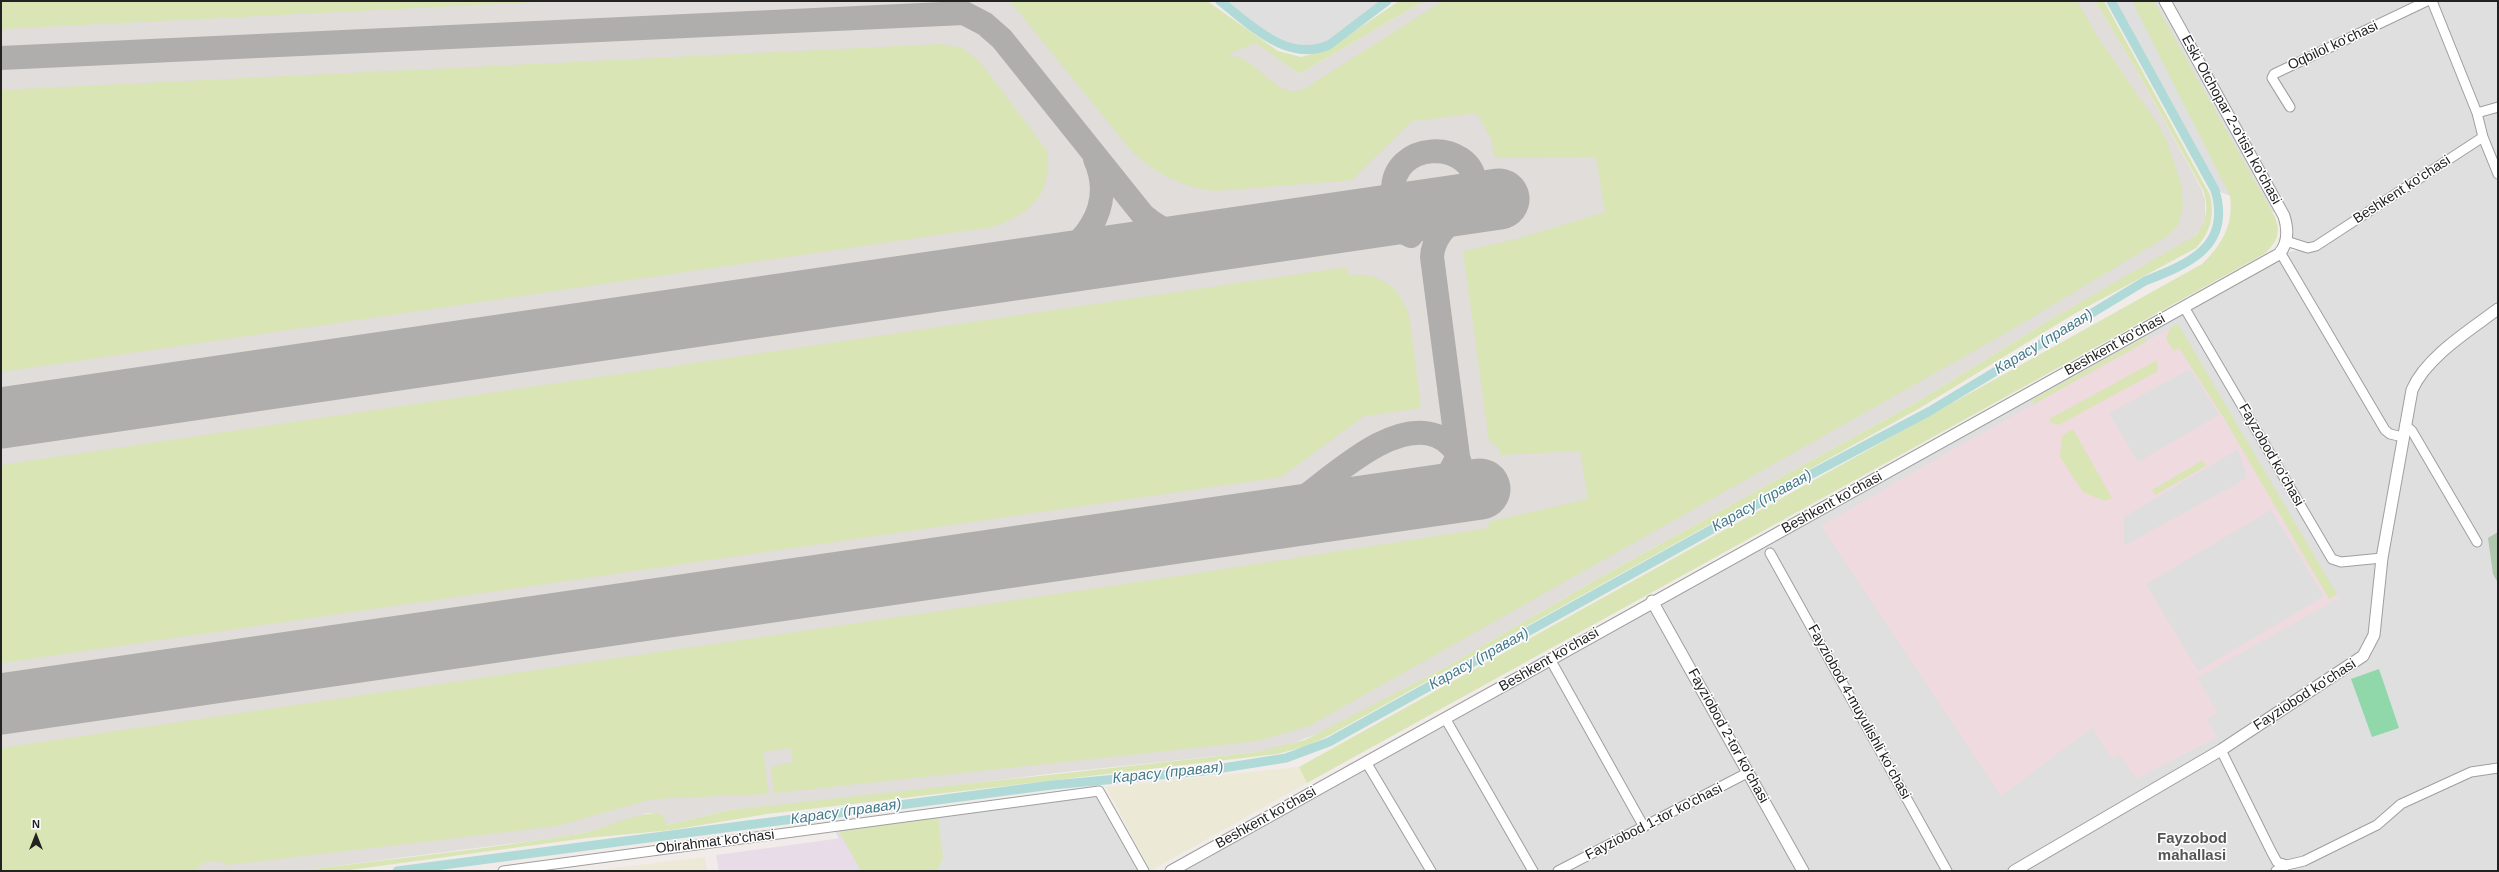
<!DOCTYPE html>
<html>
<head>
<meta charset="utf-8">
<style>
  body { margin:0 }
  #map { position:relative; width:2499px; height:872px; overflow:hidden; background:#f1ece9; font-family:Helvetica,sans-serif }
  canvas { display:block }
  .frame { position:absolute; inset:0; border:2px solid #222; pointer-events:none }
  .north { position:absolute; left:16px; top:816px; width:40px; height:40px; -webkit-text-stroke:3px #fff; paint-order:stroke; rotate:0deg; font-size:11px; font-weight:700; line-height:16px; text-align:center; color:#222 }
  .north::after { content:''; display:block; margin:auto; width:14px; height:18px; background:#222; clip-path:polygon(50% 0,100% 100%,50% 72%,0 100%) }
</style>
</head>
<body>
<div id="map">
<canvas width="2499" height="872"></canvas>
<div class="frame"></div>
<div class="north">N</div>
</div>
<script>
const ctx = document.querySelector('canvas').getContext('2d');
ctx.lineJoin = 'round';
function fillPath(path, color) { ctx.fillStyle = color; ctx.fill(path, 'evenodd'); }
function trace(path, color, width, dash) { ctx.strokeStyle = color; ctx.lineWidth = width; ctx.lineCap = dash ? 'butt' : 'round'; ctx.setLineDash(dash || []); ctx.stroke(path); }
function label(font, color, halo, rows, align = 'center') {
  ctx.font = font + ' Helvetica,sans-serif'; ctx.lineWidth = 3; ctx.setLineDash([]); ctx.textBaseline = 'middle'; ctx.strokeStyle = halo; ctx.fillStyle = color; for (const [text, x, y, turn = 0] of rows) {
    ctx.save(); ctx.translate(x, y); ctx.rotate((+turn || 0) * Math.PI / 180); ctx.textAlign = isNaN(turn) ? turn : align; if (halo) ctx.strokeText(text, 0, 0); ctx.fillText(text, 0, 0); ctx.restore();
  }
}
const residential = new Path2D(`
  M1220,1H1387L1329,45L1320,49L1300,50L1288,47L1268,37Z
  M2111,1H2498V871H1171L2277,255L2311,247L2286,241L2284,216L2215,190Z
  M1099,791L1144,871H857L832,826Z`);
const commercial = new Path2D(`
  M2178,324L2339,598L2197,678L2218,712L2207,719L2217,737L2136,779L2120,755L2112,759L2092,728L2001,796L1821,526L1950,451Z`);
const industrial = new Path2D(`
  M842,838L861,871H719L716,855Z`);
const airport = new Path2D(`
  M1,1H1200L1299,74L1424,1H2095L2140,76L2201,188L2205,200V217L2202,228L2192,239L2053,318L1917,402L1599,578L1448,666L1322,732L1283,747L1257,752L1056,773L849,799L730,810L667,825L652,813H647L590,832L547,839L296,871H1Z`);
const farmland = new Path2D(`
  M1299,767L1307,783L1150,871L1106,787Z
  M705,857L707,871H589Z`);
const grass = new Path2D(`
  M1,1H556L1,29Z
  M1010,1H1207L1278,51L1301,57L1327,50L1399,1H1424L1299,74L1256,43L1228,54C1233,57 1240,57 1245,60C1263,70 1281,99 1304,89L1443,1H2077L2097,36L2159,126L2167,142L2181,184L2183,205L2179,224L2166,237L2006,333L1309,726L1261,740L1240,743L774,793L771,767L793,762L791,748L763,752L769,794L652,799L557,826L227,865C216,858 205,860 196,869L1,871V748L1166,578L1489,528L1488,522L1588,499L1580,451L1500,455L1499,448L1489,441L1463,251L1517,239L1605,212L1596,157L1495,158L1491,139L1477,113L1412,121L1352,180L1216,191C1184,188 1157,174 1133,153Z
  M2095,1H2104L2210,195C2215,216 2210,233 2196,248L2074,314L1920,408L1328,736L1307,746L1277,754L767,814L672,830L587,838L342,871H296C392,859 488,849 584,833C604,829 646,808 662,815L667,825L730,810L1257,752L1305,740L1448,666L1599,578L1917,402L2053,318L2195,236C2207,224 2209,205 2203,190L2140,76Z
  M2132,1H2154L2275,217C2281,233 2277,243 2264,254L1307,783L1299,767L2202,264C2222,245 2234,224 2230,196Z
  M941,44L962,48L980,62L1047,151C1052,194 1031,214 992,227L1,372V90Z
  M1347,267L1348,275C1380,271 1403,289 1410,320L1421,408L1364,416L1281,477L1,663V465Z
  M2178,324L2337,594L2329,599L2225,420L2179,348L2174,351L2166,339L2170,328Z
  M2145,337L2147,341L2034,404L2032,400Z
  M2157,360L2158,371L2059,425L2051,423L2049,419Z
  M2073,429L2112,498L2104,501L2083,492L2060,457L2062,436Z
  M2203,460L2206,466L2155,495L2152,490Z
  M938,816L943,859L937,871H861L838,829Z`);
const cemetery = new Path2D(`
  M2498,532V583L2493,574L2488,538Z`);
const pitch = new Path2D(`
  M2379,669L2399,728L2372,737L2351,679Z`);
const parking = new Path2D(`
  M2190,369L2219,415L2138,462L2109,413Z
  M2238,449L2247,478L2124,546V517Z
  M2271,510L2324,596L2198,671L2146,584Z`);
const canal = new Path2D(`
  M1220,1C1251,25 1287,63 1329,45L1387,1
  M397,871L1052,785L1204,771L1286,758L1329,742L1806,477L1930,411L2145,281C2188,264 2232,247 2215,190L2111,1`);
const taxiway = new Path2D(`
  M1,58L964,13L985,24L1002,39L1143,215C1167,236 1192,241 1223,239
  M1347,221L1383,222L1411,236
  M1407,233C1398,221 1393,209 1393,194C1390,139 1472,139 1475,183C1477,214 1434,221 1432,257L1458,456L1445,481L1421,497
  M1036,267C1082,253 1117,208 1095,159
  M1388,502L1421,510L1438,507
  M1260,521C1267,519 1274,517 1280,514C1320,491 1387,416 1437,436C1449,441 1457,451 1460,463`);
const runway = new Path2D(`
  M1,418L1499,199
  M1,704L1480,489`);
const minor = new Path2D(`
  M2432,1L2477,113L2483,137L2498,174
  M2290,107L2272,78L2274,74L2427,1
  M2477,113L2498,107
  M2286,241L2308,248L2316,246L2483,137
  M2280,252L2385,430L2390,434L2403,437
  M2184,307L2332,559L2341,562L2382,558
  M2405,425L2412,431L2477,542
  M1770,553L1947,871
  M1550,659L1644,827
  M1445,718L1533,871
  M2221,750L2271,851L2277,862L2287,865
  M1366,762L1431,871
  M503,871L1099,791L1144,871
  M1558,871L1749,772
  M2276,871L2287,865L2304,861L2377,825L2401,804L2471,772L2498,768`);
const tertiary = new Path2D(`
  M1652,601L1803,871
  M1171,871L2279,254C2289,243 2288,229 2284,216L2165,1
  M2014,871L2221,750L2363,656L2374,635L2382,558L2412,390C2426,357 2470,330 2498,309`);
const streetNames = [
  ["Oqbilol ko'chasi",2333,46,-25],
  ["Eski Otchopar 2-o'tish ko'chasi",2231,120,61],
  ["Beshkent ko'chasi",2402,190,-33],
  ["Beshkent ko'chasi",2115,345,-29],
  ["Fayzobod ko'chasi",2271,455,60],
  ["Beshkent ko'chasi",1832,503,-29],
  ["Beshkent ko'chasi",1549,660,-30],
  ["Fayziobod ko'chasi",2305,695,-33],
  ["Fayziobod 4-muyulishli koʻchasi",1859,712,61],
  ["Fayziobod 2-tor ko'chasi",1728,736,61],
  ["Beshkent ko'chasi",1266,818,-29],
  ["Fayziobod 1-tor ko'chasi",1654,822,-27],
  ["Obirahmat ko'chasi",715,842,-7]
];
const waterNames = [
  ["Карасу (правая)",2044,342,-31],
  ["Карасу (правая)",1762,501,-29],
  ["Карасу (правая)",1479,659,-29],
  ["Карасу (правая)",1168,773,-6],
  ["Карасу (правая)",846,812,-8]
];
const neighbourhoodNames = [
  ["Fayzobod",2192,839],
  ["mahallasi",2192,856]
];
fillPath(residential, '#dfdfdf');
fillPath(commercial, '#efdbdf');
fillPath(industrial, '#e8dce9');
fillPath(airport, '#e0ddda');
fillPath(farmland, '#ede9d7');
fillPath(grass, '#d9e5b5');
fillPath(cemetery, '#afc7ad');
fillPath(pitch, '#90d7aa');
fillPath(parking, '#dedede');
trace(canal, '#afdad8', 9);
trace(taxiway, '#b0aeac', 24);
trace(runway, '#b0aeac', 61);
trace(minor, '#9f9f9f', 11);
trace(tertiary, '#9f9f9f', 13);
trace(minor, '#fff', 9);
trace(tertiary, '#fff', 11);
label('14px', '#222', '#fff', streetNames);
label('italic 15px', '#487a8b', '#fff', waterNames);
label('bold 15px', '#555', '#fff', neighbourhoodNames);
</script>
</body>
</html>
